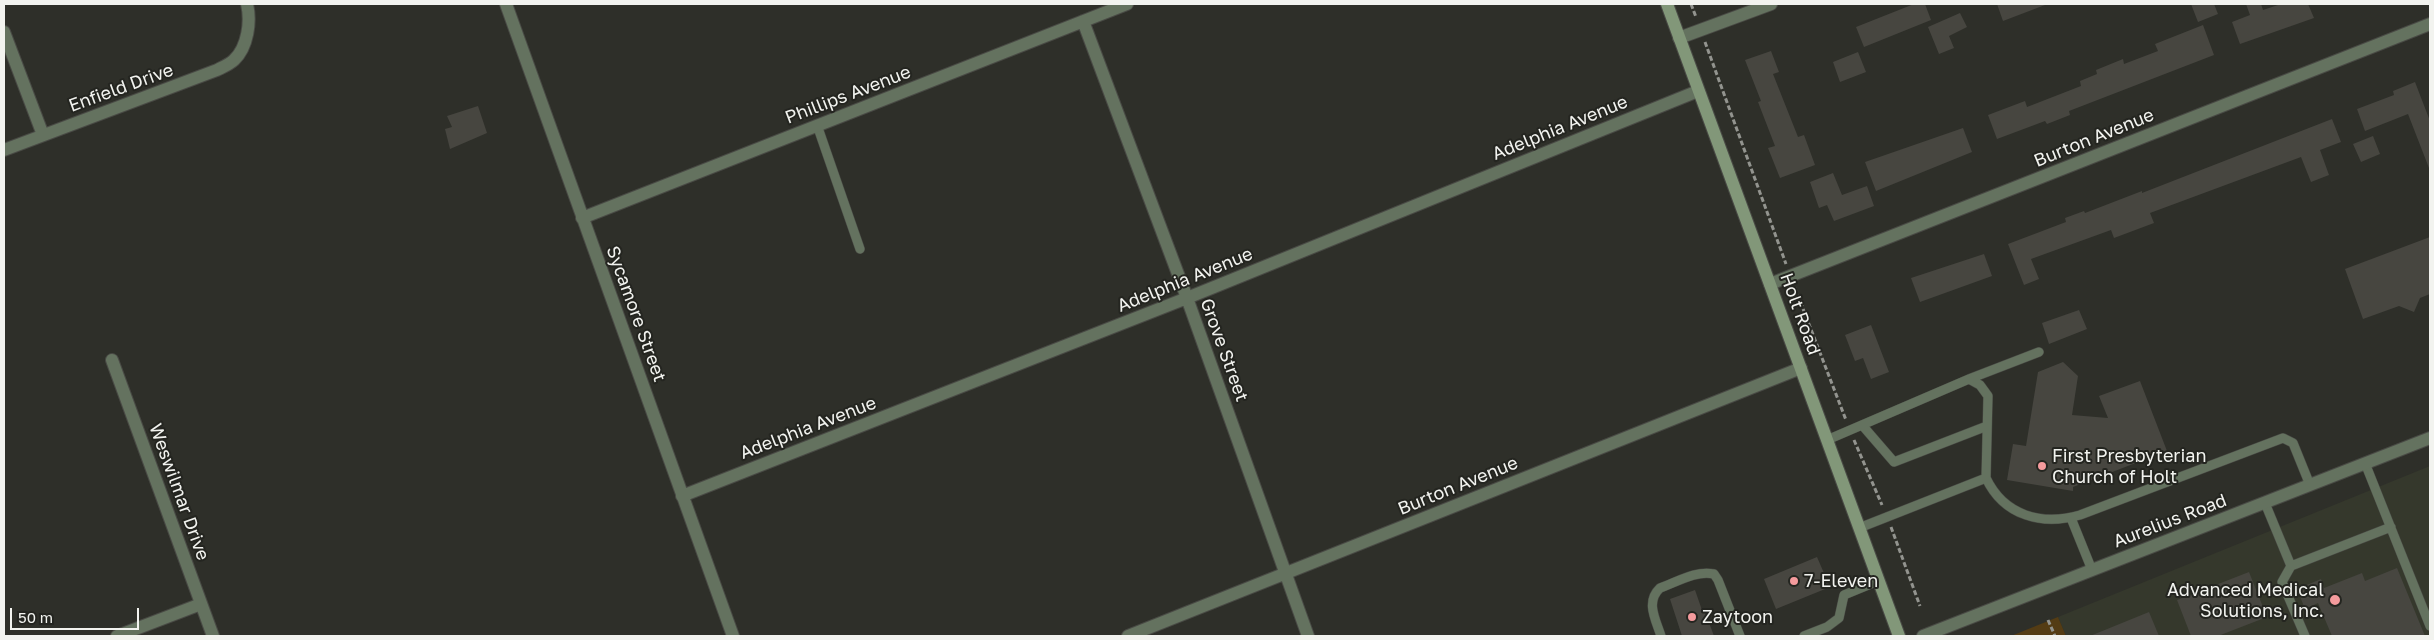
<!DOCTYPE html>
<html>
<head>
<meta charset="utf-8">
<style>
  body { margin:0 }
  #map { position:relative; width:2434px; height:640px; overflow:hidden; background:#2e2f29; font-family:"Golos Text",sans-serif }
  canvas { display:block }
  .frame { position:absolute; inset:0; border:5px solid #f2f3ef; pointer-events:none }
  .scale { position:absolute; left:10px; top:608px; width:129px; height:22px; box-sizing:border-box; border:2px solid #f2f3ef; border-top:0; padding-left:6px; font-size:15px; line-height:18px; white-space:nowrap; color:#f2f3ef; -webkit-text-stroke:4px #242520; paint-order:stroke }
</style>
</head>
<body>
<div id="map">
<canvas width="2434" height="640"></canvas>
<div class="frame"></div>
<div class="scale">50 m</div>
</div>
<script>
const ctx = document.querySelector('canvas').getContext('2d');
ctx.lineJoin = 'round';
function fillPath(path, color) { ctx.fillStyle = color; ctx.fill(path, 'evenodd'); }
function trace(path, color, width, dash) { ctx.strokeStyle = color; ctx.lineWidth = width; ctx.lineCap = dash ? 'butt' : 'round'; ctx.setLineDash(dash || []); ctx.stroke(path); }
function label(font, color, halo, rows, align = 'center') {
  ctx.font = font + ' "Golos Text",sans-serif'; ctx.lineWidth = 4; ctx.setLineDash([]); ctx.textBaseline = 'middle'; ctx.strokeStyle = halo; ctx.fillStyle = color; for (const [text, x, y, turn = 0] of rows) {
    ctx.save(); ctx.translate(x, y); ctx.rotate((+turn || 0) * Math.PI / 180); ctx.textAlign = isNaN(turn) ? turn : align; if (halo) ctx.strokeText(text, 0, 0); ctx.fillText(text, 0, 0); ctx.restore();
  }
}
const built = new Path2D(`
  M2430,466V636H2066L2058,617Z`);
const green = new Path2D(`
  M2058,617L2066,636H2011Z`);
const building = new Path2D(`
  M1914,4H1925L1931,20L1864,47L1856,27Z
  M1997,4H2044L2045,5L2003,21Z
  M2191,4H2214L2218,14L2198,22Z
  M2246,4H2261L2263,10L2281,4H2308L2314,18L2240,44L2232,22L2250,15Z
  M1960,13L1967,27L1949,36L1954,48L1939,54L1928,27Z
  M2203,25L2214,55L2069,111L2070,115L2047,124L2045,121L1997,139L1988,115L2025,101L2027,107L2081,86L2080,81L2097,74L2096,70L2123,59L2124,64L2158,51L2155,44Z
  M1771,51L1779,72L1773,74L1798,137L1804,135L1815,165L1780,178L1768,148L1775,146L1758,102L1761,101L1745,60Z
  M1858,52L1866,72L1840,82L1833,62Z
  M2415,82L2430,121L2429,168L2408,114L2365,131L2357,109L2394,95L2393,91Z
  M478,106L487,133L450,149L445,129L452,127L447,116Z
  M2332,119L2341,142L2320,150L2329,175L2311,182L2301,157L2150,213L2154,223L2114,238L2111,230L2031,259L2039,279L2024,285L2008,244L2066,222L2065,218L2084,211L2085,213L2142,191V193Z
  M1963,128L1972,152L1876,191L1865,162Z
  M2373,136L2380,154L2361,162L2353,144Z
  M1833,173L1842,195L1867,186L1874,206L1834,221L1827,205L1819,208L1810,182Z
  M2430,237V294L2420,298L2414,312L2399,306L2363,319L2345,269Z
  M1984,254L1992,276L1920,302L1911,278Z
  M2079,310L2087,329L2049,344L2042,323Z
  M1871,325L1889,372L1871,379L1863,358L1855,361L1845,335Z
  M2063,362L2078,376L2072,415L2108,418L2099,396L2140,381L2167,451L2073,487V491L2007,480L2013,444L2026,446L2038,372Z
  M1817,557L1830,587L1776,609L1764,579Z
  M2397,568L2425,636H2332L2318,603L2305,609L2297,589L2321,579L2324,588L2362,573L2365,581Z
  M2249,572L2267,617L2218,636H2191L2177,600Z
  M1695,590L1703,613L1705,612L1714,636H1682L1670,599Z
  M2149,612L2159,636H2090Z`);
const path = new Path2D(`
  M1691,4L1696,17
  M1705,42L1786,264
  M1795,288L1846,420
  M1854,440L1882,505
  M1891,527L1920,606
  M2048,620L2055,636`);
const service = new Path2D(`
  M817,125L860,249
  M1969,379L2039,352
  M1862,425L1894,462L1987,426
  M1827,440L1969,379L1980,385L1988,396L1986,478C2004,516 2042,526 2080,515L2283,438L2293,443L2310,485
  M2365,463L2430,626
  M2265,503L2291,566L2282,582L2305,636
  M2071,518L2092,570
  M1859,528L1986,478
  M2291,566L2391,527
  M1661,636C1656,620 1645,602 1660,588C1677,582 1696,570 1714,574L1718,580L1740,636
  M1804,636L1827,627L1839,618L1844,595L1878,581`);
const minor = new Path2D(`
  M506,4L733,636
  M1083,21L1187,298L1308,636
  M4,32L43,135
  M1679,38L1771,4
  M4,150L217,70C223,67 230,64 234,60C248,47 251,21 247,4
  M582,218L1127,4
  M1770,284L2430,24
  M112,360L213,636
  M682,496L1187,298L1698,91
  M117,636L201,604
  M1128,636L1801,368`);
const tertiary = new Path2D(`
  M1923,636L2430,438`);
const secondary = new Path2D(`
  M1667,4L1899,636`);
const markers = [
  [2042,466,5,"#f59b9d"],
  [1794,581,5,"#f59b9d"],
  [2335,600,6,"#f59b9d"],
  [1692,617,5,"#f59b9d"]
];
const streetNames = [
  ["Enfield Drive",121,88,-20],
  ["Phillips Avenue",848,95,-21],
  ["Adelphia Avenue",1560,128,-22],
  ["Burton Avenue",2094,138,-22],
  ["Adelphia Avenue",1185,280,-22],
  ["Sycamore Street",636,314,70],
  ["Holt Road",1800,314,70],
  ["Grove Street",1224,350,70],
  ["Adelphia Avenue",808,428,-21],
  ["Burton Avenue",1458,486,-22],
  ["Weswilmar Drive",179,492,70],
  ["Aurelius Road",2170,521,-21]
];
const poiNames = [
  ["First Presbyterian",2052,456],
  ["Church of Holt",2052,477],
  ["7-Eleven",1804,581],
  ["Advanced Medical",2324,590,"right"],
  ["Solutions, Inc.",2324,611,"right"],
  ["Zaytoon",1702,617]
];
fillPath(built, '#35382c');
fillPath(green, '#543c14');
fillPath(building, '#474640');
trace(service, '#494a45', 10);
trace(minor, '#494a45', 14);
trace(tertiary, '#494a45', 14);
trace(secondary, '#494a45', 14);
trace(path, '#93948f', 3, [5, 2.5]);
trace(service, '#64725f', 9);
trace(minor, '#64725f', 12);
trace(tertiary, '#64725f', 12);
trace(secondary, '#829779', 12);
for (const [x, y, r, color] of markers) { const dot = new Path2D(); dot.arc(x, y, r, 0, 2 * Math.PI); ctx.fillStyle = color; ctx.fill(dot); trace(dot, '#242520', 2); }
label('18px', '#f2f3ef', '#242520', streetNames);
label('18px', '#f2f3ef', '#242520', poiNames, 'left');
</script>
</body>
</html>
